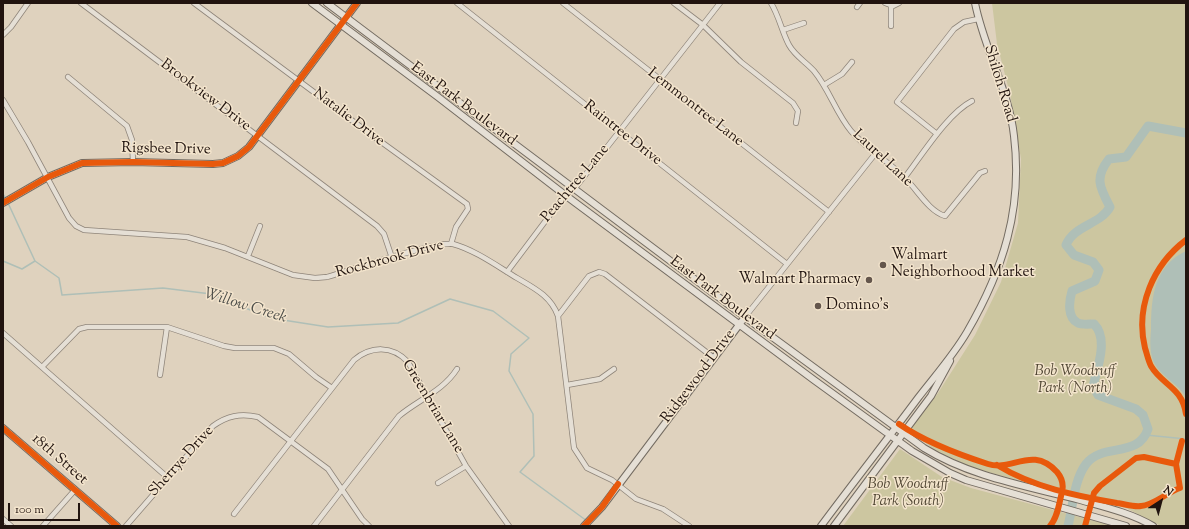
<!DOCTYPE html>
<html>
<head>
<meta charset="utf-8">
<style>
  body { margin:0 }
  #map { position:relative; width:1189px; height:529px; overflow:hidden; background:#dfd2be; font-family:"Sorts Mill Goudy",serif }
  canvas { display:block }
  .frame { position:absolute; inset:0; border:4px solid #21140f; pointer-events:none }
  .north { position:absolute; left:1141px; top:481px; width:40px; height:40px; -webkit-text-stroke:3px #f3e4cc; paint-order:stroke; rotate:36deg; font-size:11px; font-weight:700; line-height:16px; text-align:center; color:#21140f }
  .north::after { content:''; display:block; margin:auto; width:14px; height:18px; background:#21140f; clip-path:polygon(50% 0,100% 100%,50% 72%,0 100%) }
  .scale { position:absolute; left:8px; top:503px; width:72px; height:18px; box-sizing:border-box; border:2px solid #21140f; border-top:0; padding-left:5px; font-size:12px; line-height:14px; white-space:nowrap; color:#21140f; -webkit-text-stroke:3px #f3e4cc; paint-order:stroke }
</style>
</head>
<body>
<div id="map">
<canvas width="1189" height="529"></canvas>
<div class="frame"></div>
<div class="north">N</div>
<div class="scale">100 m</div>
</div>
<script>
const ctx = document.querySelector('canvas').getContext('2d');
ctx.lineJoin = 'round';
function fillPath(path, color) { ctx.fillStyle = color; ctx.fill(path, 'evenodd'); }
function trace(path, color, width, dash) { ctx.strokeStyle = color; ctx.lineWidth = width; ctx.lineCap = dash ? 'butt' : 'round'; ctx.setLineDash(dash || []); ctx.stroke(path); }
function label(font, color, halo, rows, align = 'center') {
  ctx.font = font + ' "Sorts Mill Goudy",serif'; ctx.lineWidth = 3; ctx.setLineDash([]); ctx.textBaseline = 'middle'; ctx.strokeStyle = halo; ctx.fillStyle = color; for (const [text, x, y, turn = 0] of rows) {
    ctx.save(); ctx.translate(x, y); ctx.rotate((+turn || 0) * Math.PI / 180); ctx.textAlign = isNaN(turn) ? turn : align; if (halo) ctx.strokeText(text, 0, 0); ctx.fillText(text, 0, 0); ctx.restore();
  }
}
const green = new Path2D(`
  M992,3H1186V526H1161L1126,508L972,468L935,450L909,431L938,393L975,335L1001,282L1018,223L1021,159L1010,94L997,44Z
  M900,449L942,477L971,488L1113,526H843Z`);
const water = new Path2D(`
  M1186,251V397C1178,384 1164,378 1156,366C1149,356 1150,341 1151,330C1151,297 1154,266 1186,251Z`);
const stream = new Path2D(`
  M3,194L6,199
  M8,203L35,261L59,278L62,295L163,288L211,294L270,318L328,327L398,323L450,299L493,311L529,338L511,354L509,371L533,414L534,456L520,472L587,521
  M3,261L22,269L35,261
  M1146,435L1186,439`);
const river = new Path2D(`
  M1068,526C1073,506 1074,480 1086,464C1103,442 1138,459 1148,429L1143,415L1136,409L1098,395L1093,386C1097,369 1109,339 1094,324C1090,324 1082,325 1078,323C1067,318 1069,301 1072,291L1095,281L1099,270L1093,262L1074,255L1066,245C1074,225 1100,225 1110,207C1100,188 1094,178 1109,159L1126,157L1148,126L1186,133`);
const street = new Path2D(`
  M81,3L377,226L384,234L392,258
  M194,3L373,136L467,204L468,209L456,227L451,244
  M457,3L787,264
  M563,3L829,212
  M674,3L703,25L741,62L793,103L798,111L796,123
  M771,3C779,16 782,32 789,45C795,56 806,62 814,71C829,89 836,113 851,131C867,150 889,161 906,179C918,191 929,211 945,216L980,173L985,171
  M885,3L893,6L899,3
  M857,7L860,3
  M891,26V5
  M783,30L804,23
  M3,35L11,27L28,3
  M68,77L127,126L132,140L133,162
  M824,85L842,74L852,62
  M3,100L28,142L69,218L76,226L84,230L187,237L225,248L293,275L315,278L327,277C347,271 439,240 453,244C475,250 497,266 517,278C534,288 551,296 558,316L574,448L587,468L612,480L636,499L663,509L689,526
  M937,134L897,102L954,29L964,22L978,19
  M905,177C922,155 948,113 972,101
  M248,256L260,226
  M507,272L565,195L575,188L720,3
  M558,316L589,276L599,272L605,274L714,358
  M745,317L875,154
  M3,333L167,477
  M42,367L79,329L87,327H167L224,346L235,348H274L289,354L316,377L332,388
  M160,375L167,327
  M567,385L600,379L614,369
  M438,483L466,466
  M234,514L354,360C371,346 392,345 408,362L466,466L509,526
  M3,519L11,526
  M43,526L74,491
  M126,526L213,426C227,416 240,413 258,417L328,469L362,519L369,526
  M314,526L399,416C418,400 443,391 457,369`);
const secondary = new Path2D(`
  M312,3L438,97L565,195L814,380L912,451L950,473L966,480L1126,526
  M327,3L745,317L924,448C971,477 1027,486 1080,500C1105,507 1131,513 1153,526
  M3,203L48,177L82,163L133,162L213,164L223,163L238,156L249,147L357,3
  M3,428L117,526
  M584,526L602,507L745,317
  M821,526C853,483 886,441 918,398C934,377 953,356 967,332C1003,270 1023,209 1014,136C1009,90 984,49 975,3
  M834,526L931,396L950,361`);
const cycleway = new Path2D(`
  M3,203L48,177L82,163L133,162L213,164L223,163L238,156L249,147L357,3
  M1186,240C1153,265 1135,307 1145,348C1147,354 1148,360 1151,366C1162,385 1182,387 1186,414
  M899,424C925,442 957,454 988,464C1012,472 1032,445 1057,472C1062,478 1064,484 1062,492C1059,503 1058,517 1050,526
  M3,428L117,526
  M997,465C1033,487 1076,496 1117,503C1125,504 1133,507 1141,506C1152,506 1168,492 1180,488L1176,464L1182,441
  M584,526L602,507L618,484
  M1085,526L1094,493L1100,486L1136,458L1144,457L1176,464`);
const markers = [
  [883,265,4,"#64564c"],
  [869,280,4,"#64564c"],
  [818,306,4,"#64564c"]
];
const streetNames = [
  ["Shiloh Road",999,84,73],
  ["Brookview Drive",205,96,37],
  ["East Park Boulevard",463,105,37],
  ["Lemmontree Lane",695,108,38],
  ["Natalie Drive",348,118,37],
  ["Raintree Drive",622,134,38],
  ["Rigsbee Drive",166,150,1],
  ["Laurel Lane",882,159,43],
  ["Peachtree Lane",576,184,-50],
  ["Rockbrook Drive",390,260,-15],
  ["East Park Boulevard",722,299,37],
  ["Ridgewood Drive",699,377,-53],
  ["Greenbriar Lane",432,407,59],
  ["18th Street",59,460,41],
  ["Sherrye Drive",182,462,-48]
];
const poiNames = [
  ["Walmart",891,256],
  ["Neighborhood Market",891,273],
  ["Walmart Pharmacy",861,280,"right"],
  ["Domino's",826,306]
];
const parkNames = [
  ["Bob Woodruff",1075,372],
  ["Park (North)",1075,389],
  ["Bob Woodruff",908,485],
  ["Park (South)",908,502]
];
const waterNames = [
  ["Willow Creek",245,307,17]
];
fillPath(green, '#ccc6a0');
fillPath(water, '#afbfb7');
trace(stream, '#afbfb7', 1.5);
trace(river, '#afbfb7', 9);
trace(street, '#8e8479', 6);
trace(secondary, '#736b61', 8);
trace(street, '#e5dfd5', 4.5);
trace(secondary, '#e5dfd5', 6);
trace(cycleway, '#e8590c', 6);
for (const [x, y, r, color] of markers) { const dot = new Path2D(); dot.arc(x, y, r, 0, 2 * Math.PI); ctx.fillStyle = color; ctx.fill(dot); trace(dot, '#f3e4cc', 1.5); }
label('15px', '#21140f', '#f3e4cc', streetNames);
label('15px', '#21140f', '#f3e4cc', poiNames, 'left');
label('italic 15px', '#504633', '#f3e4cc', parkNames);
label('italic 16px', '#4c4d49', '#f3e4cc', waterNames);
</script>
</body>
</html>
